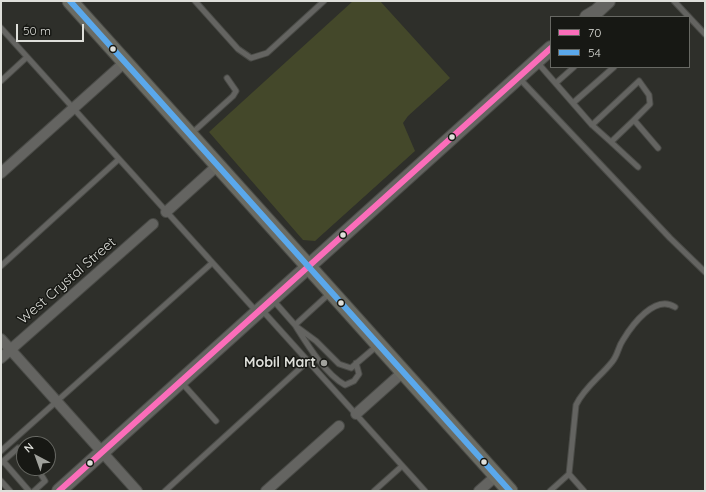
<!DOCTYPE html>
<html>
<head>
<meta charset="utf-8">
<style>
  body { margin:0 }
  #map { position:relative; width:706px; height:492px; overflow:hidden; background:#2e2f2a; font-family:Quicksand,sans-serif }
  canvas { display:block }
  .frame { position:absolute; inset:0; border:2px solid #dedfda; pointer-events:none }
  .legend { position:absolute; left:550px; top:16px; width:140px; height:52px; box-sizing:border-box; background:#171814; border:1px solid #676863; margin:0; padding:5px 7px; list-style:none; font-size:12px; color:#dedfda }
  .legend li { display:flex; align-items:center; gap:8px; height:20px }
  .legend b { width:20px; border:1px solid #676863 }
  .north { position:absolute; left:16px; top:436px; width:40px; height:40px; box-sizing:border-box; background:#171814; border:1px solid #676863; border-radius:50%; rotate:319deg; font-size:11px; font-weight:700; line-height:16px; text-align:center; color:#dedfda }
  .north::after { content:''; display:block; margin:auto; width:14px; height:18px; background:#a0a19c; clip-path:polygon(50% 0,100% 100%,50% 72%,0 100%) }
  .scale { position:absolute; left:16px; top:24px; width:68px; height:18px; box-sizing:border-box; border:2px solid #dedfda; border-top:0; padding-left:5px; font-size:12px; line-height:14px; white-space:nowrap; color:#dedfda; -webkit-text-stroke:3px #171814; paint-order:stroke }
</style>
</head>
<body>
<div id="map">
<canvas width="706" height="492"></canvas>
<div class="frame"></div>
<ul class="legend">
<li><b style="height:5px;background:#fb6dba"></b>70</li>
<li><b style="height:5px;background:#5aa8eb"></b>54</li>
</ul>
<div class="north">N</div>
<div class="scale">50 m</div>
</div>
<script>
const ctx = document.querySelector('canvas').getContext('2d');
ctx.lineJoin = 'round';
function fillPath(path, color) { ctx.fillStyle = color; ctx.fill(path, 'evenodd'); }
function trace(path, color, width, dash) { ctx.strokeStyle = color; ctx.lineWidth = width; ctx.lineCap = dash ? 'butt' : 'round'; ctx.setLineDash(dash || []); ctx.stroke(path); }
function label(font, color, halo, rows, align = 'center') {
  ctx.font = font + ' Quicksand,sans-serif'; ctx.lineWidth = 3; ctx.setLineDash([]); ctx.textBaseline = 'middle'; ctx.strokeStyle = halo; ctx.fillStyle = color; for (const [text, x, y, turn = 0] of rows) {
    ctx.save(); ctx.translate(x, y); ctx.rotate((+turn || 0) * Math.PI / 180); ctx.textAlign = isNaN(turn) ? turn : align; if (halo) ctx.strokeText(text, 0, 0); ctx.fillText(text, 0, 0); ctx.restore();
  }
}
const green = new Path2D(`
  M353,1H380L450,78L408,116L403,123L415,151L315,241L303,240L209,132Z`);
const lane = new Path2D(`
  M195,1L238,49L251,58L267,53L324,1
  M674,1L705,34
  M1,28L256,311
  M537,62L592,125L611,142L634,120
  M519,78L670,238L705,272
  M1,81L27,57
  M556,83L574,67
  M573,103L614,67
  M592,125L639,81L649,95L650,104L634,120L658,148
  M191,134L233,96L236,91L227,78
  M611,142L638,167
  M1,266L119,159
  M273,300L295,325L330,293
  M262,310L425,491
  M295,325C307,344 325,374 345,385L354,381L359,374L356,363
  M297,327L316,341L339,364L351,368L378,345
  M182,383L216,421
  M1,451L212,263
  M3,461L29,491
  M1,463L18,448L24,453
  M569,474L584,491
  M1,481L10,491
  M34,491L45,481L37,468
  M165,491L308,361
  M374,491L402,466
  M550,491L569,474L576,405C584,388 601,376 612,362C618,355 618,347 623,340C632,325 655,294 675,307`);
const street = new Path2D(`
  M1,173L125,62
  M166,212L218,165
  M1,339L137,491
  M1,358L153,224
  M356,414L403,372
  M266,491L339,426
  M479,491L496,476`);
const secondary = new Path2D(`
  M587,17L597,11L608,1
  M59,491L551,48`);
const primary = new Path2D(`
  M70,1L510,491`);
const bus1 = new Path2D(`
  M59,491L551,48`);
const bus2 = new Path2D(`
  M70,1L510,491`);
const markers = [
  [113,49,3.5,"#dedfda"],
  [452,137,3.5,"#dedfda"],
  [343,235,3.5,"#dedfda"],
  [341,303,3.5,"#dedfda"],
  [324,363,4,"#a0a19c"],
  [484,462,3.5,"#dedfda"],
  [90,463,3.5,"#dedfda"]
];
const streetNames = [
  ["West Crystal Street",67,281,-41]
];
const poiNames = [
  ["Mobil Mart",316,363]
];
fillPath(green, '#44482a');
trace(lane, '#4a4b47', 7);
trace(street, '#4a4b47', 12);
trace(secondary, '#4a4b47', 16);
trace(primary, '#4a4b47', 17);
trace(lane, '#646461', 5);
trace(street, '#646461', 10);
trace(secondary, '#646461', 14);
trace(primary, '#6a6b63', 15);
trace(bus1, '#fb6dba', 6);
trace(bus2, '#5aa8eb', 6);
for (const [x, y, r, color] of markers) { const dot = new Path2D(); dot.arc(x, y, r, 0, 2 * Math.PI); ctx.fillStyle = color; ctx.fill(dot); trace(dot, '#171814', 1.5); }
label('14px', '#dedfda', '#171814', streetNames);
label('bold 14px', '#dedfda', '#171814', poiNames, 'right');
</script>
</body>
</html>
